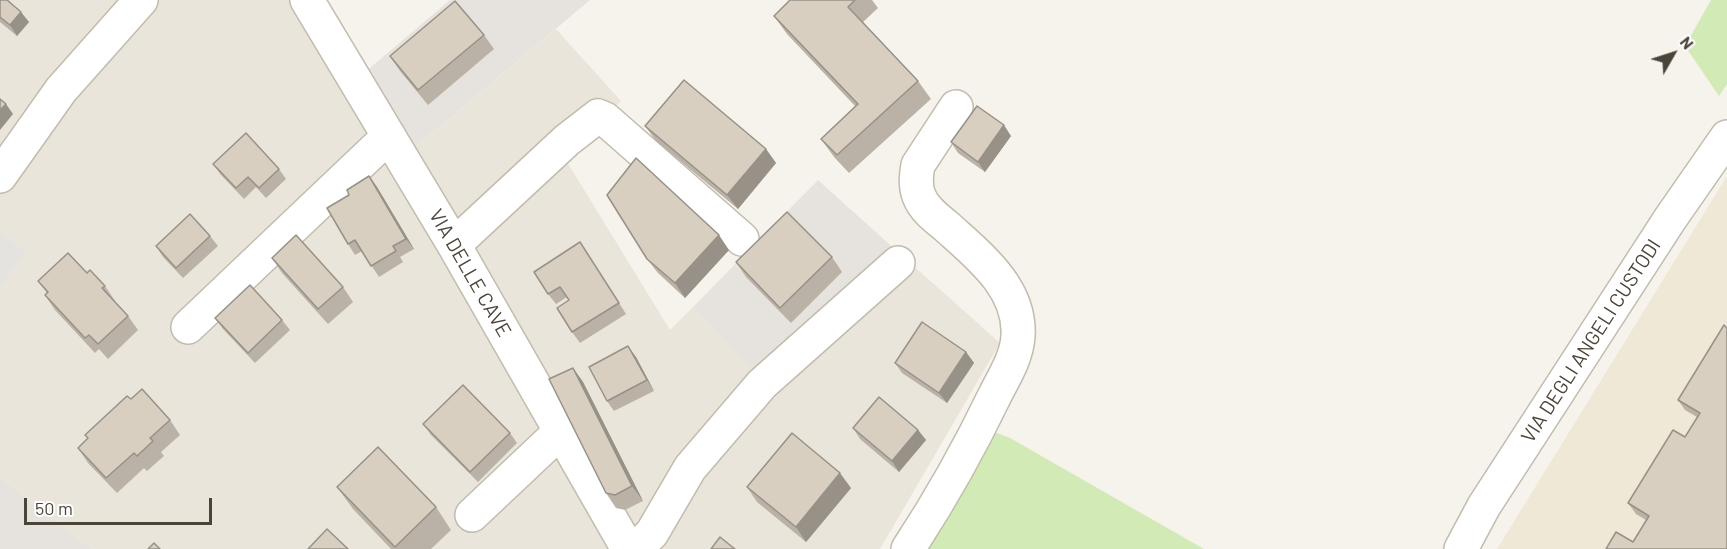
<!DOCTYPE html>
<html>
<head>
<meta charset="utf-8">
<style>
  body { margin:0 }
  #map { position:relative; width:1727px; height:549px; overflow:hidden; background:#f6f3ec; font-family:Barlow,sans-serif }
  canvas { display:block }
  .north { position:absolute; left:1643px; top:24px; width:60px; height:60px; -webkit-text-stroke:4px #fff; paint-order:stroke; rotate:51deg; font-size:16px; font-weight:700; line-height:24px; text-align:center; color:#4b4439 }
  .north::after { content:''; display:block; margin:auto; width:21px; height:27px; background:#4b4439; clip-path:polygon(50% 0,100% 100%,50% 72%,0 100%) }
  .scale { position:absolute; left:24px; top:498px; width:188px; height:27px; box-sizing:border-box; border:3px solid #4b4439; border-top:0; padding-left:8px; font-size:18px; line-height:21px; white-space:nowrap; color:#4b4439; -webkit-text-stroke:4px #fff; paint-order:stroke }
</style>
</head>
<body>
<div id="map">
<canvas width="1727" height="549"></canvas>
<div class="north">N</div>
<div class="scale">50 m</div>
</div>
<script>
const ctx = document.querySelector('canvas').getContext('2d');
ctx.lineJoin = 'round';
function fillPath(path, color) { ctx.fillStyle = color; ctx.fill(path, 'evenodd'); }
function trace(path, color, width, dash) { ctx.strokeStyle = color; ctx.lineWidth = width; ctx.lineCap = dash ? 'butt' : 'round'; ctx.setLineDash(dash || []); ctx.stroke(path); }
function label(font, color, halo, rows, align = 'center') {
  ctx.font = font + ' Barlow,sans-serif'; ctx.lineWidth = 5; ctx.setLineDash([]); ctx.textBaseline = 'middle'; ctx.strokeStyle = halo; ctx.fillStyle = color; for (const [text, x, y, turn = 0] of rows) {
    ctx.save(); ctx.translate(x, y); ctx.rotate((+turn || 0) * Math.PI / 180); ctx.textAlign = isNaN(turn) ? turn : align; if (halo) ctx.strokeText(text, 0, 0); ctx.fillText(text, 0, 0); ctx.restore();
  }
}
const residential = new Path2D(`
  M0,0H137L0,170Z
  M148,0H289L613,549H92L0,477V187Z
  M556,29L621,101L564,157L670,330L693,307L760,378L899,253L1000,343L880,549H626L398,162Z`);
const industrial = new Path2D(`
  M450,0H590L398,162L351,84Z
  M818,180L899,253L760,378L693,307Z
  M0,477L92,549H0Z`);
const education = new Path2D(`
  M1727,176V549H1497Z`);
const green = new Path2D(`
  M1711,0H1727V84L1719,96L1685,46Z
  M992,431L1010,438L1204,549H918Z`);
const parking = new Path2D(`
  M0,233L25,252L0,286Z`);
const minor = new Path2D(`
  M307,0L454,245L628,549
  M0,176L61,90L141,0
  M454,245L567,140L598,116L605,119L742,239
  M188,327L389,136
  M472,515L561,431
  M636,549L652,533L690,468L762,384L898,263
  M908,549C941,499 969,449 995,395C1004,377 1017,357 1018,336C1021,288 979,256 946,226C936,218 924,209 919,196C915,186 916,175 918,165L956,107
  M1461,549L1484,506L1670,219L1727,137`);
const wall = new Path2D(`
  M0,0L29,22L17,36L0,22Z
  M790,0H872L878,8L863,22L918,81L931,99L849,173L834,157L821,139L855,106L787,34L774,16Z
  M484,35L494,49L428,105L400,71L390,56Z
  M645,126L766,149L776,163L738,209L656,141Z
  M1011,136L985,172L958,153L951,142Z
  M213,164L279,169L286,179L266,198L256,187L244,199L221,175Z
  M369,176L377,187L414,249L400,257L403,262L379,277L362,251L355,255L348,244L349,195Z
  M210,236L218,246L183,278L163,257L156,246Z
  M580,242L626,314L580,343L572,332L569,300L567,297L556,304L548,294Z
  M729,250L685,298L658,273L647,259Z
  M832,257L842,272L791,323L746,277L736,262Z
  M272,258L343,287L353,302L328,324L282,273Z
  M87,273L105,286L115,301H114L128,316L138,330L108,359L99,349L95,353L55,310L45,295L47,293L38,281Z
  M215,318L282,320L290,330L255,363L223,329Z
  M1727,328V549L1633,542L1646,520L1636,514L1628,503L1685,437L1697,417L1685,410L1678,400Z
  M966,352L974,363L947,403L902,373L895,363Z
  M636,357L654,391L614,411L607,401Z
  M573,368L583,382L643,501L625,510L616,508L606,493Z
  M131,399L170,420L180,435L161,452L164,456L147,471L144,468L117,493L88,463L78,448L88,439L85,435Z
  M423,424L510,433L517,443L478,482L431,435Z
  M853,428L918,430L926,440L899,472L860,439Z
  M337,487L436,507L451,530L431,549H391L353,509Z
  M747,487L851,488L806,542L757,502Z`);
const shadedWall = new Path2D(`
  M21,12L29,22L17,36L10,25Z
  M6,104L13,114L0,130V110Z
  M1004,125L1011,136L985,172L978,162Z
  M766,149L776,163L738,209L727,195Z
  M369,176L377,187L414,249L406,239Z
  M719,235L729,250L685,298L675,283Z
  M628,346L636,357L654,391L647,380Z
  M966,352L974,363L947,403L939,393Z
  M573,368L583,382L643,501L632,486Z
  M918,430L926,440L899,472L892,461Z
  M840,473L851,488L806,542L796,527Z`);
const building = new Path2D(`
  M0,0H7L21,12L10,25L0,17Z
  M790,0H855L848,7L918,81L837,155L821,139L858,104L774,16Z
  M455,1L484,35L418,90L390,56Z
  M684,80L766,149L727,195L645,126Z
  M0,99L6,104L0,110Z
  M977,106L1004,125L978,162L951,142Z
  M246,133L279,169L259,188L248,177L236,188L213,164Z
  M636,158L719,235L675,283L647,259L607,195Z
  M369,176L406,239L393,246L396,251L371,266L355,240L348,244L327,208L349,195L347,190Z
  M787,212L832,257L780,308L736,262Z
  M190,214L210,236L176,268L156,246Z
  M296,235L343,287L318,309L272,258Z
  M580,242L619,303L572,332L557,308L569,300L560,287L548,294L534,272Z
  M68,253L87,273L90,270L105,286L102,288L128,316L98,344L89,335L85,338L45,295L48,292L38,281Z
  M250,285L282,320L248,353L215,318Z
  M922,322L966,352L939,393L895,363Z
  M1724,325L1727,328V549H1606L1616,532L1633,542L1649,516L1628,503L1673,430L1685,437L1700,413L1678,400Z
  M628,346L647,380L607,401L589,367Z
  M573,368L632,486L615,495L606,493L549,379Z
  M463,385L510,433L470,472L423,424Z
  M142,389L170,420L150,438L153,441L137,456L134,453L106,478L78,448L88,438L85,435L127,396L131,399Z
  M879,397L918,430L892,461L853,428Z
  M792,433L840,473L796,527L747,487Z
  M378,447L436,507L395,547L337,487Z
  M327,529L348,549H308Z
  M720,537L735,549H711Z
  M154,543L160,549H148Z`);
const streetNames = [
  ["VIA DELLE CAVE",470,273,60],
  ["VIA DEGLI ANGELI CUSTODI",1591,341,-57]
];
fillPath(residential, '#eae5da');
fillPath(industrial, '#e6e2dd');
fillPath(education, '#efe8d6');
fillPath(green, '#d2eab5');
fillPath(parking, '#e5e3e0');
trace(minor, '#c2bbae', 36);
trace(minor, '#fff', 33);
fillPath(wall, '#bab2a6');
fillPath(shadedWall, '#979187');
fillPath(building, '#d8cfc1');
trace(building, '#979187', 1.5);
label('20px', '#4b4439', '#fff', streetNames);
</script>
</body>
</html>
